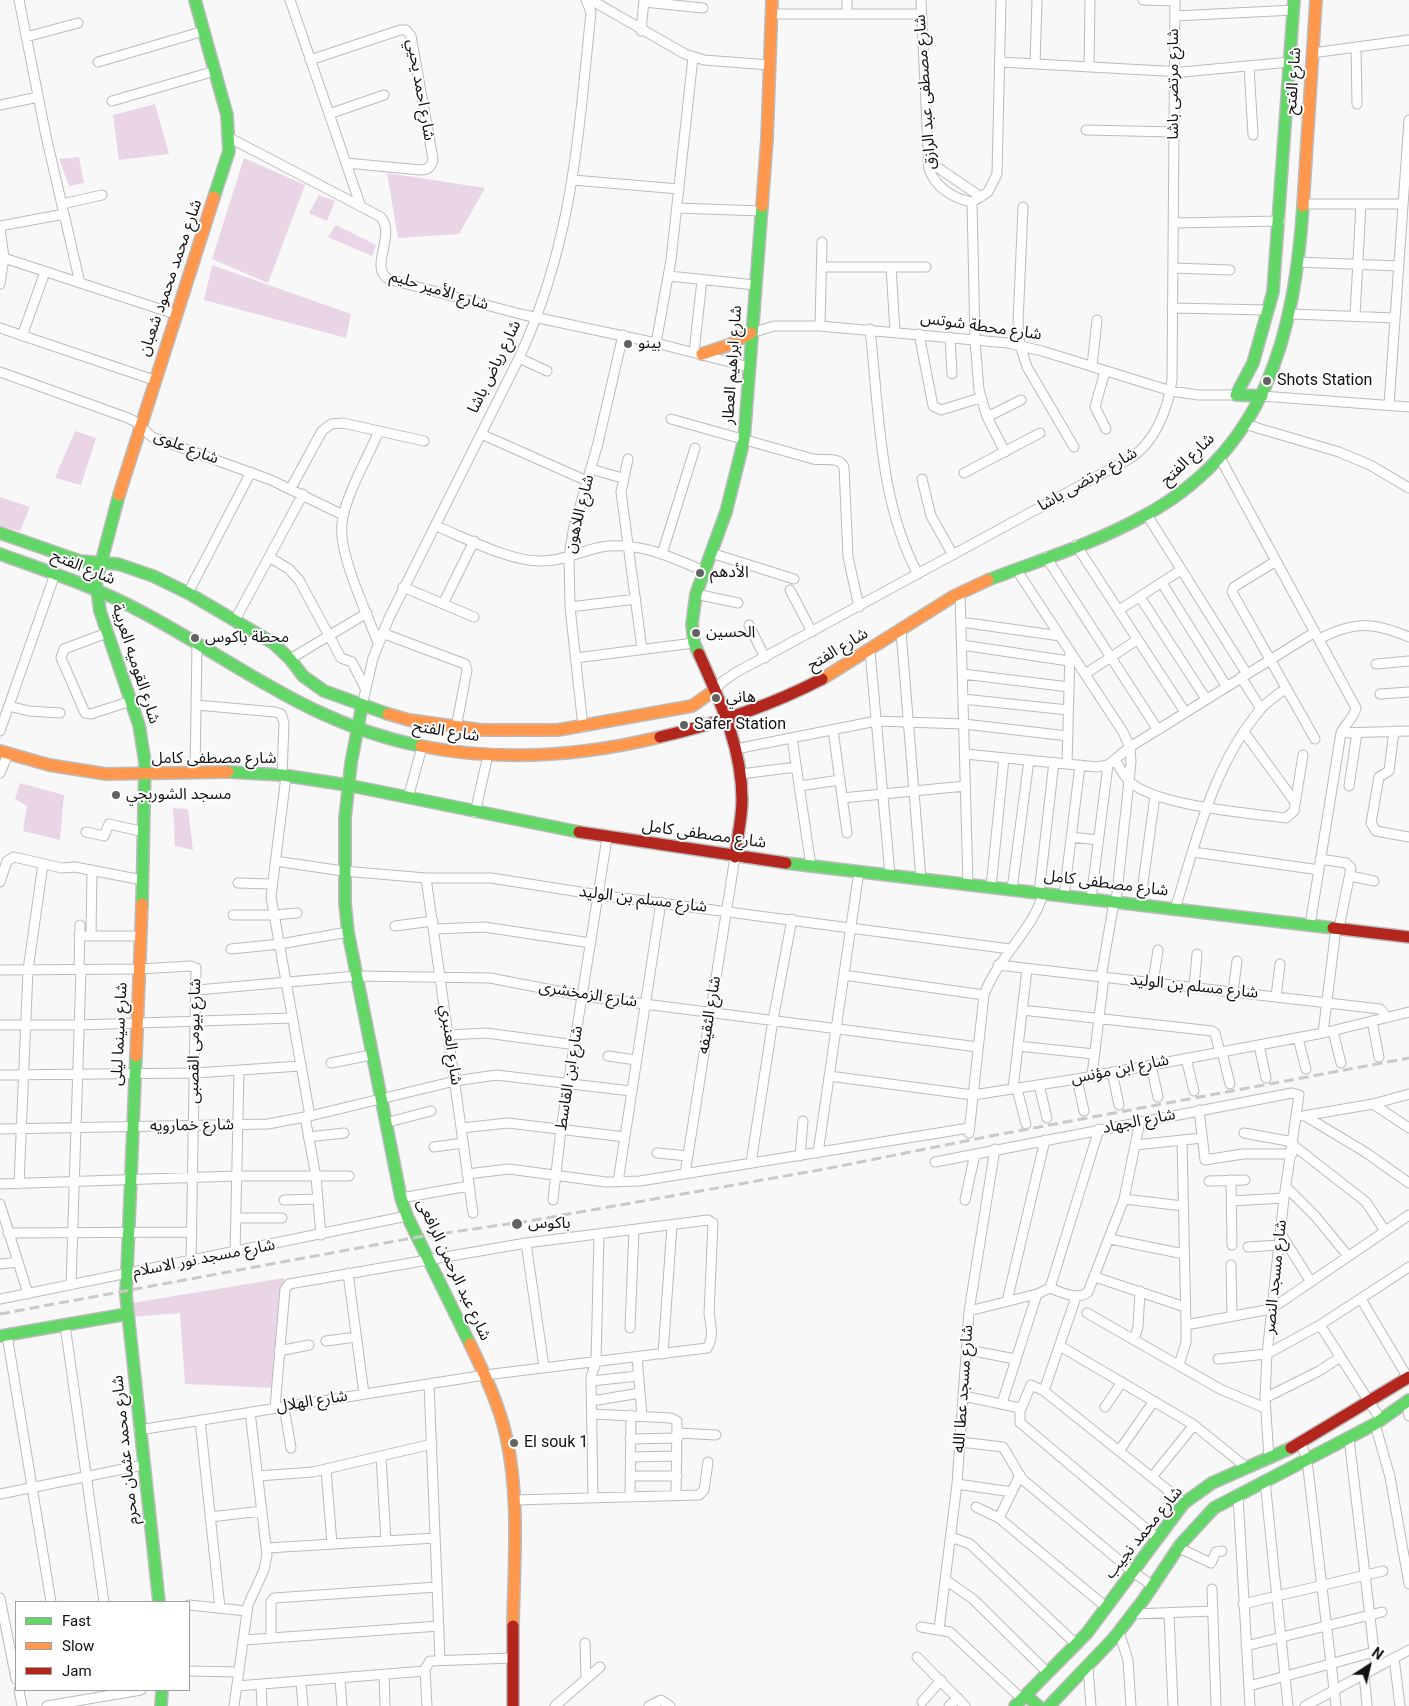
<!DOCTYPE html>
<html>
<head>
<meta charset="utf-8">
<style>
  body { margin:0 }
  #map { position:relative; width:1409px; height:1706px; overflow:hidden; background:#f9f8f9; font-family:Roboto,sans-serif }
  canvas { display:block }
  .legend { position:absolute; left:15px; top:1601px; width:175px; height:90px; box-sizing:border-box; background:#fff; border:1px solid #a0a0a0; margin:0; padding:6px 9px; list-style:none; font-size:15px; color:#121112 }
  .legend li { display:flex; align-items:center; gap:10px; height:25px }
  .legend b { width:25px; border:1px solid #a0a0a0 }
  .north { position:absolute; left:1344px; top:1641px; width:50px; height:50px; -webkit-text-stroke:4px #fff; paint-order:stroke; rotate:35deg; font-size:14px; font-weight:700; line-height:20px; text-align:center; color:#121112 }
  .north::after { content:''; display:block; margin:auto; width:18px; height:22px; background:#121112; clip-path:polygon(50% 0,100% 100%,50% 72%,0 100%) }
</style>
</head>
<body>
<div id="map">
<canvas width="1409" height="1706"></canvas>
<ul class="legend">
<li><b style="height:6px;background:#63d668"></b>Fast</li>
<li><b style="height:6px;background:#ff974d"></b>Slow</li>
<li><b style="height:6px;background:#b3261e"></b>Jam</li>
</ul>
<div class="north">N</div>
</div>
<script>
const ctx = document.querySelector('canvas').getContext('2d');
ctx.lineJoin = 'round';
function fillPath(path, color) { ctx.fillStyle = color; ctx.fill(path, 'evenodd'); }
function trace(path, color, width, dash) { ctx.strokeStyle = color; ctx.lineWidth = width; ctx.lineCap = dash ? 'butt' : 'round'; ctx.setLineDash(dash || []); ctx.stroke(path); }
function label(font, color, halo, rows, align = 'center') {
  ctx.font = font + ' Roboto,"Noto Sans Arabic",sans-serif'; ctx.lineWidth = 4; ctx.setLineDash([]); ctx.textBaseline = 'middle'; ctx.strokeStyle = halo; ctx.fillStyle = color; for (const [text, x, y, turn = 0] of rows) {
    ctx.save(); ctx.translate(x, y); ctx.rotate((+turn || 0) * Math.PI / 180); ctx.textAlign = isNaN(turn) ? turn : align; if (halo) ctx.strokeText(text, 0, 0); ctx.fillText(text, 0, 0); ctx.restore();
  }
}
const green = new Path2D(`
  M155,104L169,154L119,160L113,115Z
  M79,157L84,183L69,186L59,159Z
  M244,158L305,185L268,283L212,259Z
  M387,173L485,188L459,234L398,238Z
  M319,195L335,201L327,221L309,213Z
  M336,225L376,245L372,256L328,237Z
  M212,265L351,314L346,338L204,300Z
  M75,431L96,438L81,485L55,478Z
  M0,497L30,507L20,531L0,526Z
  M20,783L64,795L60,840L23,831L27,806L15,799Z
  M173,808L188,809L193,850L175,846Z
  M284,1278L276,1388L185,1384L180,1313L133,1317L132,1303Z`);
const street = new Path2D(`
  M19,0L46,136L80,283
  M290,0L360,204
  M591,0L685,54L704,60L770,65
  M847,0V14
  M921,0L929,169C935,187 954,199 972,202
  M1143,0L1175,1
  M644,2L703,8
  M772,14H921
  M1175,16L1294,10
  M641,31L644,0
  M26,37L78,23
  M1356,47L1357,104
  M1312,53L1409,40
  M310,60L400,30H406L411,36L433,159C432,166 428,170 421,170L346,163
  M98,62L204,31
  M1000,62L1182,72L1290,62
  M1035,64L1037,0
  M1249,66L1253,135
  M1089,67L1090,0
  M112,101L215,71
  M0,105L38,97
  M329,114L384,95
  M1086,130L1174,132
  M230,138L381,217C396,237 369,266 388,279L520,314L656,343L749,367
  M928,161L981,197
  M573,180L679,189
  M972,202L975,340L979,390L987,417L1005,452
  M972,202L988,192L997,174L1001,0
  M62,204L102,195
  M1303,204H1403
  M1023,207L1018,323L1020,345L1027,367L1074,447
  M677,208L761,211
  M1173,223L1280,221
  M0,226L64,214
  M0,228L4,258L0,284
  M4,258L175,314
  M1297,262L1399,266
  M822,267H926
  M891,267L895,331
  M1173,268L1230,270
  M669,276L755,285
  M1172,308L1269,310
  M1292,314L1395,318
  M1355,316L1361,204
  M820,326L822,242
  M0,328L154,380
  M870,329C879,409 879,503 918,574
  M751,333L774,326H820L1008,343L1042,351L1171,391L1198,395H1236
  M919,334L933,406L941,410L980,398
  M22,336L45,272
  M950,337L952,374
  M656,343L671,260L693,57
  M694,352L702,280
  M519,358L547,371
  M1092,366L1097,320
  M1105,371L1095,407L1106,429
  M0,372L128,418L136,422L152,437L271,480L343,515
  M1262,396L1409,407
  M1389,405L1409,120
  M987,417L1021,400
  M671,419L813,459C824,461 839,456 844,467L848,557L859,607
  M1244,424L1339,452L1370,465L1409,488
  M481,434L587,481
  M1219,456L1356,708C1354,718 1345,724 1341,733L1310,925
  M628,459L621,492L642,649
  M591,469L622,478
  M964,473L1040,433
  M922,479L931,516L953,555
  M291,488L322,431L331,424L343,423L424,441
  M1147,515L1247,674
  M436,526C466,538 510,562 542,561C563,561 581,551 601,547C638,541 671,557 704,571
  M1076,545L1185,712
  M711,553L794,579
  M662,554L695,448
  M269,557L289,569L299,580L341,658L352,662L365,688
  M1046,557L1158,730
  M1276,561L1234,587L1232,592L1315,739
  M1016,569L1123,732L1130,747L1131,762L1116,902
  M1162,583L1227,687
  M403,587L474,617
  M790,590L812,632
  M188,593L251,472
  M960,593L968,884
  M696,594L738,603
  M1140,597L1206,699
  M443,604L474,541
  M570,607L636,599
  M1119,610L1181,570
  M235,620L303,494
  M961,622L1060,636
  M749,625L765,658
  M901,631L921,879
  M107,633L64,649L61,658L85,713L91,714L131,701
  M382,633L465,664L467,670L456,728
  M1319,639C1355,621 1372,622 1409,637
  M378,643C367,613 338,554 342,523C345,496 368,457 379,431
  M962,645L1069,661
  M870,651L890,875
  M575,658L694,643
  M290,659L367,613
  M1376,664L1409,661
  M963,674L1069,687
  M1085,674L1137,640
  M1241,677L1261,709
  M715,690L722,682L735,673L1129,459C1155,443 1168,409 1172,380L1175,0
  M1380,694L1409,692
  M963,699L1068,710
  M196,705L275,712L281,714L284,723L282,775
  M9,706L29,711L60,713
  M362,706L373,658L389,618L519,358C573,242 578,137 591,12L586,0
  M583,727L570,607L569,557L573,531L598,443L623,335
  M833,730L847,833
  M0,731L55,574
  M1394,731L1389,771L1379,777L1371,823L1376,831L1409,837
  M1244,732L1295,802
  M1341,733L1409,731
  M792,738L811,866
  M736,749L876,721L964,724L1068,736
  M965,754L1097,767L1108,765L1130,747L1315,632
  M1115,760C1119,766 1124,777 1130,782C1157,806 1248,813 1286,818L1294,811L1303,755
  M1067,764L1070,651
  M0,773L8,754
  M195,773L197,644
  M741,774L796,767
  M286,776L271,897L310,1116
  M799,786L840,780
  M1349,786L1357,733
  M408,798L422,747
  M842,798L965,786
  M475,813L488,755
  M86,832L104,836L109,824L144,832
  M1071,837L1098,840
  M1193,852L1319,870
  M1320,859L1346,863L1351,868L1339,928
  M275,861L343,871L426,878H491L599,895L1010,949
  M1350,876L1374,881
  M426,878L473,1213
  M0,882L7,861L14,857L62,868L75,867L142,880
  M238,883L271,884
  M991,887L1004,758
  M1012,889L1029,760
  M1039,893L1054,762
  M1064,896L1080,765
  M1091,899L1108,765
  M1140,905L1155,796
  M1175,909C1197,839 1212,767 1260,710C1267,701 1278,695 1286,688
  M233,915H274L297,913
  M395,926L433,921
  M435,929L484,927L591,943
  M79,936H141
  M91,936L92,870
  M231,949L280,944L348,932
  M998,965L1380,1009L1387,1017
  M0,970L139,969L191,966L196,968L191,1262
  M79,970L80,925
  M844,975L984,995
  M1101,977L1114,902
  M1153,983L1158,950
  M1194,987L1197,954
  M197,990L357,976L490,978L583,996L978,1047
  M1233,992L1237,961
  M1276,997L1280,964
  M1022,1010L1212,1031L1215,1033L1220,1052
  M1372,1021L1379,1057
  M0,1025H79L292,1018
  M1333,1031L1341,1063
  M1323,1033L1336,928
  M448,1035L486,1033L576,1045
  M1298,1038L1306,1069
  M1259,1045L1266,1078
  M1018,1046L1094,1054
  M1222,1052L1230,1084
  M608,1056L636,1060
  M1186,1058L1194,1091
  M331,1063L371,1055
  M1151,1065L1158,1097
  M1112,1072L1119,1105
  M0,1075L195,1073L300,1066
  M1092,1075L1104,977
  M829,1076L973,1095L1077,1079L1323,1033L1409,1012
  M1077,1079L1084,1111
  M1039,1085L1047,1118
  M1013,1089L1027,969
  M1017,1089L1026,1124
  M1373,1104L1409,1128
  M1199,1110L1205,1160L1243,1154H1292
  M1303,1116L1373,1104L1409,1094
  M1305,1116L1365,1152L1409,1183
  M305,1117L316,1177L321,1235
  M385,1123L431,1111
  M461,1128L508,1123L625,1137
  M0,1129L268,1124L310,1116L455,1081L496,1075L631,1091
  M969,1133L984,995C997,958 1035,928 1043,893
  M1244,1133L1293,1142
  M308,1137L344,1133
  M1135,1145L1202,1138
  M1293,1145L1366,1202L1385,1231
  M434,1147L463,1143
  M657,1153L688,1156
  M818,1153L859,871
  M800,1156L803,1121
  M935,1162L1292,1093L1299,1095L1284,1198L1267,1354L1265,1398L1269,1458
  M751,1163L773,1020L792,919
  M467,1174L509,1169L606,1182L640,1181L969,1128
  M685,1174L735,857
  M1231,1180L1232,1245
  M1209,1181L1245,1180
  M618,1182L661,902
  M0,1184L236,1176H349
  M19,1184L28,970L43,864
  M1286,1187L1316,1217L1348,1256
  M401,1198L469,1186
  M1124,1199L1183,1206
  M284,1200L318,1199
  M553,1200L561,1129L607,838
  M965,1200L975,1154
  M1231,1201L1284,1198
  M0,1204L28,1294
  M236,1218H282
  M8,1233L192,1232
  M1281,1234L1311,1282
  M1110,1239L1184,1254
  M526,1243L544,1367
  M1248,1247L1279,1245
  M235,1253L239,1072
  M0,1264L18,1262
  M1231,1265L1232,1316
  M348,1273L364,1394
  M1095,1277L1185,1307
  M71,1285L81,970
  M1050,1288C1061,1292 1077,1301 1088,1292L1124,1199L1140,1121
  M1050,1288L1099,1129
  M0,1299L407,1216
  M1361,1299L1408,1378
  M1007,1301L1045,1140
  M969,1311L1037,1294L1050,1288
  M1087,1313L1220,1389L1265,1408
  M65,1325L104,1602
  M1186,1325L1271,1309L1409,1215
  M1320,1325L1381,1420
  M630,1328L634,1230
  M7,1335L51,1602
  M1134,1340L1138,1327L1140,1291
  M326,1341L356,1337
  M1060,1346L1194,1425L1246,1467
  M968,1350L1015,1359
  M279,1351L309,1345
  M663,1354L672,1225
  M637,1357L642,1416
  M1218,1359L1267,1354L1320,1325L1409,1267
  M1179,1365L1186,1342V1325L1182,1140
  M591,1381L638,1376
  M429,1384L440,1659
  M1044,1391L1076,1297
  M964,1396L1020,1408V1423L1023,1425L1157,1538
  M1265,1398L1319,1371L1339,1358
  M592,1401L640,1393
  M1406,1402L1409,1416
  M1002,1403L1037,1294
  M284,1407L291,1448
  M1105,1407L1122,1382
  M1021,1409L1031,1385L1044,1391L1184,1503
  M592,1414L671,1418L677,1421L676,1496
  M200,1420L220,1608
  M1375,1424L1390,1477L1409,1584
  M139,1430L485,1375L707,1348C714,1339 711,1324 709,1314L713,1223L708,1220L526,1243L289,1284L285,1289L275,1408
  M678,1433L716,1435
  M1349,1438L1376,1668
  M630,1439L678,1438
  M960,1442L1003,1447L1022,1479L1133,1572L1153,1586
  M1301,1443L1307,1460L1336,1706
  M1119,1451L1154,1401
  M381,1456L386,1541
  M630,1457L677,1456
  M326,1469L332,1544
  M258,1476L313,1472L432,1444
  M630,1476H677
  M1152,1477L1194,1425
  M1265,1481L1288,1706
  M957,1484L1012,1492
  M0,1494L143,1465
  M1238,1495L1250,1706
  M630,1497L631,1415
  M593,1498L591,1377L596,1362L599,1235
  M514,1500L699,1495L704,1490L708,1462
  M976,1507L999,1518L1106,1607
  M210,1517L262,1511
  M999,1518L1020,1475
  M951,1537L970,1544L1076,1644
  M1177,1547L1211,1563L1216,1552L1222,1551
  M267,1548L435,1538
  M947,1581L973,1599L1048,1673
  M1212,1589L1216,1706
  M0,1598L16,1679
  M1243,1604L1383,1571
  M189,1605L247,1611
  M1133,1614L1213,1611
  M1169,1614L1173,1706
  M921,1627L950,1632L1022,1699
  M939,1629L957,1484L969,1311L995,1149
  M1119,1632L1128,1660L1131,1706
  M271,1638V1602L274,1598L437,1587
  M244,1640L439,1626
  M585,1643L586,1679
  M1246,1646L1382,1612
  M917,1657L965,1706
  M1394,1658L1400,1706
  M1088,1668L1091,1706
  M189,1671L239,1672
  M1364,1674L1367,1706
  M384,1675L385,1706
  M340,1679L342,1706
  M301,1682L303,1706
  M261,1685L262,1706
  M237,1686L425,1671
  M1249,1686L1374,1652
  M19,1690L22,1706
  M922,1702L941,1680
  M47,1706L141,1690
  M234,1706L248,1605L264,1570L267,1555L250,1412
  M427,1706L425,1669L430,1661L512,1658
  M555,1706L600,1667
  M649,1706L661,1700L670,1706
  M949,1706L958,1698
  M1305,1706L1409,1650`);
const fast = new Path2D(`
  M195,0L227,115L229,151L214,197
  M1262,396L1236,395L1253,363L1273,292L1294,0
  M119,495L96,582L100,611L139,725L145,762L142,904
  M0,533L80,561L118,564L153,576L188,593L273,643L290,659L303,676L324,691L388,714
  M0,554C47,571 96,587 140,611C237,662 309,724 421,746
  M988,580C1040,560 1093,544 1142,517C1266,451 1294,336 1303,206
  M699,654L694,643L692,624L696,594L726,512L744,440L762,206
  M362,706L351,763L345,818V903L348,932L401,1198L407,1216L470,1344
  M228,772L282,775L347,785L579,832
  M786,863L1333,928
  M136,1056L126,1295L159,1602
  M0,1336L127,1314
  M1026,1695L1038,1706
  M161,1706L162,1690
  M1015,1706L1087,1633L1184,1503L1212,1483L1291,1448
  M1049,1706L1114,1638L1144,1599L1180,1545L1214,1508L1375,1424L1409,1400`);
const slow = new Path2D(`
  M762,206L767,139L772,0
  M1303,206L1316,0
  M702,354L729,345L751,333
  M119,495L214,197
  M822,679L954,596L988,580
  M388,714L409,720L482,730H558L692,706L715,690
  M421,746C500,762 582,756 660,737
  M0,751L49,765L106,774L228,772
  M136,1056L142,904
  M470,1344C484,1373 499,1404 506,1436C520,1497 514,1564 513,1626`);
const jam = new Path2D(`
  M699,654C720,701 742,747 742,800C742,819 737,838 735,857
  M660,737C716,724 770,706 822,679
  M579,832L786,863
  M1333,928L1409,937
  M1291,1448L1409,1377
  M513,1706V1626`);
const rail = new Path2D(`
  M0,1314L418,1237L529,1221L825,1169L996,1135L1409,1058`);
const markers = [
  [628,344,5,"#636263"],
  [1267,381,5,"#636263"],
  [700,573,5,"#636263"],
  [696,633,5,"#636263"],
  [195,638,5,"#636263"],
  [716,698,5,"#636263"],
  [684,725,5,"#636263"],
  [116,795,5,"#636263"],
  [517,1224,6,"#636263"],
  [514,1443,5,"#636263"]
];
const streetNames = [
  ["شارع الفتح",1294,81,-86],
  ["شارع مرتضى باشا",1174,84,-90],
  ["شارع احمد يحيي",420,90,80],
  ["شارع مصطفى عبد الرازق",926,92,-94],
  ["شارع محمد محمود شعبان",171,278,-71],
  ["شارع الأمير حليم",439,291,17],
  ["شارع محطة شوتس",981,327,8],
  ["شارع ابراهيم العطار",733,365,-86],
  ["شارع رياض باشا",495,367,-64],
  ["شارع علوى",186,448,21],
  ["شارع الفتح",1188,460,-44],
  ["شارع مرتضى باشا",1088,480,-30],
  ["شارع اللاهون",580,514,-76],
  ["شارع الفتح",83,568,22],
  ["شارع الفتح",838,650,-31],
  ["شارع القوميه العربية",135,664,72],
  ["شارع الفتح",446,732,9],
  ["شارع مصطفى كامل",214,759],
  ["شارع مصطفى كامل",704,835,8],
  ["شارع مصطفى كامل",1106,884,7],
  ["شارع مسلم بن الوليد",643,900,7],
  ["شارع مسلم بن الوليد",1194,987,6],
  ["شارع الزمخشرى",588,995,9],
  ["شارع الثقيفه",710,1015,-81],
  ["شارع سينما ليلى",120,1034,-87],
  ["شارع بيومى القصبى",195,1041,-89],
  ["شارع العنبري",450,1045,82],
  ["شارع ابن مؤنس",1120,1070,-11],
  ["شارع ابن القاسط",570,1078,-81],
  ["شارع الجهاد",1139,1122,-11],
  ["شارع خمارويه",192,1126,-1],
  ["شارع مسجد نور الاسلام",204,1259,-11],
  ["شارع عبد الرحمن الرافعى",453,1270,65],
  ["شارع مسجد النصر",1276,1277,-84],
  ["شارع مسجد عطا الله",964,1389,-86],
  ["شارع الهلال",312,1402,-9],
  ["شارع محمد عثمان محرم",126,1450,-96],
  ["شارع محمد نجيب",1144,1533,-51]
];
const poiNames = [
  ["بينو",638,344],
  ["Shots Station",1277,381],
  ["الأدهم",710,573],
  ["الحسين",706,633],
  ["محطة باكوس",205,638],
  ["هاني",726,698],
  ["Safer Station",694,725],
  ["مسجد الشوربجي",126,795],
  ["باكوس",528,1224],
  ["El souk 1",524,1443]
];
fillPath(green, '#e9d5e6');
trace(street, '#bcbbbc', 11);
trace(fast, '#bcbbbc', 14);
trace(slow, '#bcbbbc', 14);
trace(jam, '#bcbbbc', 14);
trace(street, '#fefefe', 9);
trace(fast, '#63d668', 11);
trace(slow, '#ff974d', 11);
trace(jam, '#b3261e', 11);
trace(rail, '#cac9ca', 3, [10, 5]);
for (const [x, y, r, color] of markers) { const dot = new Path2D(); dot.arc(x, y, r, 0, 2 * Math.PI); ctx.fillStyle = color; ctx.fill(dot); trace(dot, '#fff', 2); }
label('16px', '#121112', '#fff', streetNames);
label('16px', '#121112', '#fff', poiNames, 'left');
</script>
</body>
</html>
